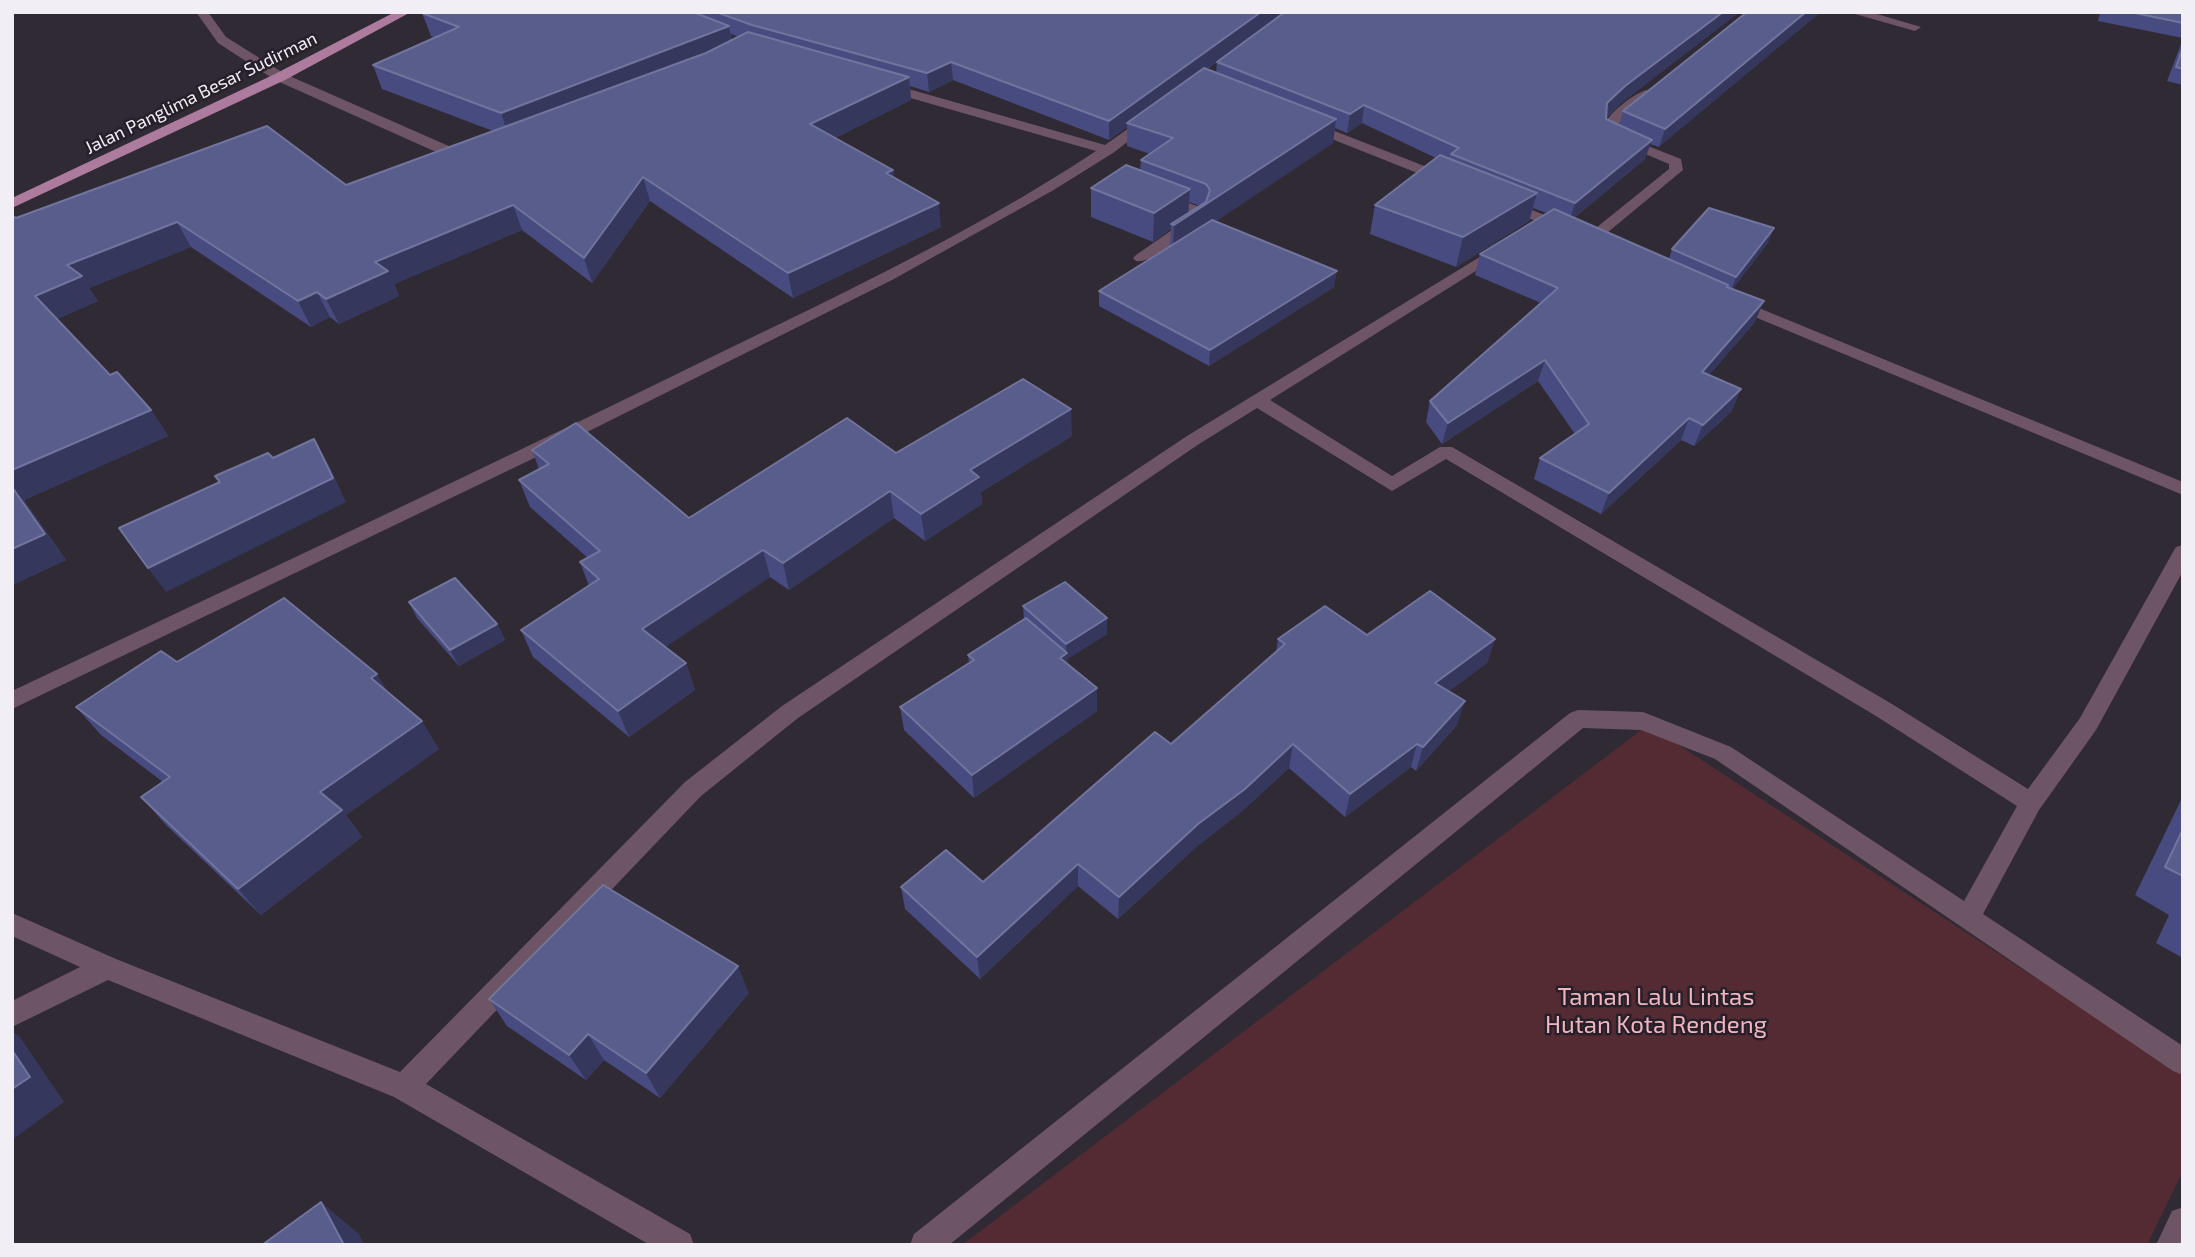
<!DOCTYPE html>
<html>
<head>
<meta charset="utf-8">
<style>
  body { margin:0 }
  #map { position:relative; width:2195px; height:1257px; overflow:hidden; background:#302a35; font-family:"Exo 2",sans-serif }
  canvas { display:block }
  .frame { position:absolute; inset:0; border:14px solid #f2eef6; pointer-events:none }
</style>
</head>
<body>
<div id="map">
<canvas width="2195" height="1257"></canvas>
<div class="frame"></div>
</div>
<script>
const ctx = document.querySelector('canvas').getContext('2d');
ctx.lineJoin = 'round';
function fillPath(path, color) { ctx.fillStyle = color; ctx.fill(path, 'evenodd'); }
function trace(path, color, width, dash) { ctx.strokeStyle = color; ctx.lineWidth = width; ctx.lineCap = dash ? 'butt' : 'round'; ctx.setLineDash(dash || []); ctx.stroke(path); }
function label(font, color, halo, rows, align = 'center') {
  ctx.font = font + ' "Exo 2",sans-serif'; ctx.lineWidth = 5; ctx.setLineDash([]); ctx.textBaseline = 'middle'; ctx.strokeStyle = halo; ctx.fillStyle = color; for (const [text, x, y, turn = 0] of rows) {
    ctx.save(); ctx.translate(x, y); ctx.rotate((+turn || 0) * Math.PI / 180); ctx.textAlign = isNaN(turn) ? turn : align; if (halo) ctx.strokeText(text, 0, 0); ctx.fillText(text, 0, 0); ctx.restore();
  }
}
const green = new Path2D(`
  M1648,725L2183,1074V1171L2147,1245H962Z`);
const minor = new Path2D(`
  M196,12H208L226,37L285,74L476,158L469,162L454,160L275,80L218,43Z
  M1848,12H1870L1921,27L1915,31Z
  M884,82L1105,145L1143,118L1148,117L1155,121L1113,153L1052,191L892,280L553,449L12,709V691C236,585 460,480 683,371C822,303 966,237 1096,151L879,89V83Z
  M1646,90L1653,94L1651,97L1617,125L1615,133L1681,159L1683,170L1596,242H1586L1583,239L1586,236L1669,169V164L1601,135C1601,118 1631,95 1646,90Z
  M1309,121L1450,176L1452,179L1450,182H1440L1304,128V122Z
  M1163,194L1200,207L1207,216C1198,229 1151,265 1136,261L1133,258L1136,255L1192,216L1158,201L1156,198Z
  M1504,199L1570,225L1573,228L1570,231H1560L1499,206L1497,203Z
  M1501,244L1509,249L1506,252L1270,400L1392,476L1440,447H1452L1892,704L2028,789L2080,718L2173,552L2176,547L2183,545V571L2096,730L2039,810L1983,914L2183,1046V1075L2173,1071L1715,759L1641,730L1583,728L949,1245H910L914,1234L1570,713L1578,710L1643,712L1731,747L1964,901L2017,806L1876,716L1446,459L1392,491L1257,408L1199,444L798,718L701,796L426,1084L690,1234L694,1245H650L394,1097L108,980L12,1027V1001L80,967L12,936V913L116,959L400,1072L685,782L782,706L1187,436Z
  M1732,297L2183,482V495L1726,305L1724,302L1726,299Z
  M2183,1207V1245H2156L2172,1211Z`);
const major = new Path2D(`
  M395,12H411L285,80L12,208V198L275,74Z`);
const wall = new Path2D(`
  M423,12H1284L1207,69L1216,72L1217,62L1619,105L1606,118V119L1619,125L1623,111L1747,12L1659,147L1650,144L1645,159L1574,218L1669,259L1672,249L1768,243L1732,289L1755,322L1709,375L1732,411L1694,446L1681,440L1601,514L1534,479L1540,458L1575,434L1538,381L1442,444L1426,422L1430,401L1541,303L1475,275L1480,254L1547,213L1533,208L1529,221L1456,267L1370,234L1375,205L1436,158L1362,123L1347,133L1335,128L1333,143L1216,221L1334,287L1209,366L1099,306V291L1170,246L1171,229L1153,242L1091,217V188L1140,170L1141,160L1150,154L1127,146V127L1109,140L953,80L929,92L910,86L911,100L835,138L893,170L894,178L941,227L793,298L650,201L592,283L522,230L394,284L399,296L339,324L330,317L311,327L191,247L89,288L98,301L57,319L110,375L151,410L168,436L24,500L66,560L12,585V216L16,218L346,185L493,131L382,89L373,65L435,38L431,36L422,13ZM731,34L739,37L732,40ZM1189,202L1200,206L1189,213Z
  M2100,12H2183V38L2098,21Z
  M2183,39V85L2167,81Z
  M1072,436L981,492L982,504L925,541L894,518L789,590L770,577L665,647L686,663L695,690L629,737L533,657L521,630L589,586L580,562L588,558L530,507L519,480L539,469L532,450L689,518L896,453Z
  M409,602L497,624L505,640L459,666L417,618Z
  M1023,606L1107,634L1067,659L1068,664L1097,711L974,798L904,730L900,707L969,663L968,655L1024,619Z
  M1367,635L1495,639L1487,663L1449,691L1457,725L1416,771L1411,767L1345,817L1289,768L1241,812L1196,847L1118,919L1078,886L980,979L905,909L901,887L983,882L1171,744L1276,652L1278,639Z
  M177,662L388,692L439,749L346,815L362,837L261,915L165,824L141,797L163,782L101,735L76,707Z
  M2183,796V958L2156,943L2169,915L2135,895Z
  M749,993L660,1098L604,1060L586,1080L507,1026L489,999Z`);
const shadedWall = new Path2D(`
  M1261,12H1284L1131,124L1127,123V127L1109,140V121Z
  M1723,12H1740L1619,105L1601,122L1607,103L1625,86Z
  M1806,12H1821L1659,147L1665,129Z
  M729,26L734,49L509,137L501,113Z
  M951,62L953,80L929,92L927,73Z
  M909,77L911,100L814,148L810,124Z
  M1364,105L1362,123L1347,133L1350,114Z
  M1336,119L1333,143L1173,250L1174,225L1171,224V229L1153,242L1154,213L1190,189L1188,216Z
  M1652,140L1645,159L1569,222L1575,203Z
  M893,170L896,194L886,173Z
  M643,177L650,201L592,283L584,258Z
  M1537,193L1529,221L1456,267L1463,237Z
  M939,203L941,227L793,298L788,273Z
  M513,205L522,230L394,284L399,296L339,324L326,299L375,262Z
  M177,222L191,247L89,288L98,301L52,321L35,296L67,265Z
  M1774,228L1768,243L1730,293L1736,277Z
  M1337,271L1334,287L1209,366L1210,350Z
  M317,292L330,317L311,327L298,301Z
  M1764,301L1755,322L1694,393L1702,372Z
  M1545,360L1538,381L1442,444L1448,423Z
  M1741,389L1732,411L1694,446L1703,425Z
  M1071,409L1072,436L981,492L982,504L925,541L921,514L970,470Z
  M151,410L168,436L24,500L66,560L12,585V470Z
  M1689,418L1681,440L1601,514L1609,493Z
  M314,439L328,463L346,502L166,592L148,568Z
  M890,491L894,518L789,590L783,563Z
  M763,550L770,577L652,656L642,629Z
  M1107,618V634L1067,659L1068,676L1060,658L1066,654V644Z
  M497,624L505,640L459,666L450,650Z
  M1495,639L1487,663L1428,707L1435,683Z
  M686,663L695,690L629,737L618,711Z
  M377,674L394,702L371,678Z
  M1097,688V711L974,798L972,775Z
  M1465,701L1457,725L1416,771L1423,747Z
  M422,721L439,749L346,815L362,837L261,915L238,889L320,792Z
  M1293,744L1289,768L1241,812L1196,847L1118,919L1119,897L1198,824Z
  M1417,744L1411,767L1345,817L1350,794Z
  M1078,864V886L980,979L977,957Z
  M738,966L749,993L660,1098L646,1073Z
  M12,1031L20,1037L64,1102L12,1140Z
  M588,1034L604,1060L586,1080L569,1055Z
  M321,1202L359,1234L364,1245H344Z`);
const building = new Path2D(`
  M693,12L729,26L501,113L373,65L459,27L422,13L423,12Z
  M716,12H1261L1109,121L951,62L927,73L752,25Z
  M1285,12H1723L1625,86L1607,103L1606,119L1652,140L1575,203L1451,154L1459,148L1364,105L1350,114L1217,62Z
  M1747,12H1806L1665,129L1623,111Z
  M2130,12H2183V23Z
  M748,32L909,77L810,124L893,170L886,173L939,203L788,273L643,177L584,258L513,205L375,262L388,271L326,299L317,292L298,301L177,222L67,265L82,276L35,296L110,375L117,372L151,410L12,470V216L16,218L267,126L346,185L706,53Z
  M2183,47V69L2176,67Z
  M1204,68L1336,119L1174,225L1171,224L1206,202L1210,190L1206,184L1141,160L1173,138L1127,123Z
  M1440,155L1537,193L1463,237L1375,205Z
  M1126,165L1190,189L1154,213L1091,188Z
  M1709,208L1774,228L1736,277L1672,249Z
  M1554,209L1728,285L1727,287L1764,301L1702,372L1741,389L1703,425L1689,418L1609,493L1540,458L1589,424L1545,360L1448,423L1430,401L1558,288L1480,254Z
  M1212,220L1337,271L1210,350L1099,291Z
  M1023,379L1071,409L970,470L979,477L921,514L890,491L783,563L763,550L642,629L686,663L618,711L521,630L599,579L580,562L600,551L519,480L549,464L532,450L576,423L689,518L847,418L896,453Z
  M314,439L333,478L148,568L119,528L220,482L215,476L268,453L273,458Z
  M12,487L45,534L12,549Z
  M455,578L497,624L450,650L409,602Z
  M1065,582L1107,618L1066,644L1023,606Z
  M1430,591L1495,639L1435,683L1465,701L1423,747L1417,744L1350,794L1293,744L1245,789L1198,824L1119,897L1078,864L977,957L901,887L946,850L983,882L1155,732L1171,744L1285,644L1278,639L1325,606L1367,635Z
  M284,598L377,674L371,678L422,721L320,792L342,810L238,889L141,797L170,777L76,707L161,651L177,662Z
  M1026,618L1067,653L1060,658L1097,688L972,775L900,707L974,660L968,655Z
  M2183,829V876L2165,867Z
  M603,885L738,966L646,1073L588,1034L569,1055L489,999Z
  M12,1050L30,1077L12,1089Z
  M321,1202L344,1245H262Z`);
const farStreetnames = [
  ["Jalan Panglima Besar Sudirman",201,93,-26]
];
const nearParknames = [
  ["Taman Lalu Lintas",1656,997],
  ["Hutan Kota Rendeng",1656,1025]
];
fillPath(green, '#542b32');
fillPath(minor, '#6e5565');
fillPath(major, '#ad7b9d');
fillPath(wall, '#474b7f');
fillPath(shadedWall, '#36375c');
fillPath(building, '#595d8c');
trace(building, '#71749c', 2);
label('18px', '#f2eef6', '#26202b', farStreetnames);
label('24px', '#f3b5bd', '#26202b', nearParknames);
</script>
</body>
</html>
